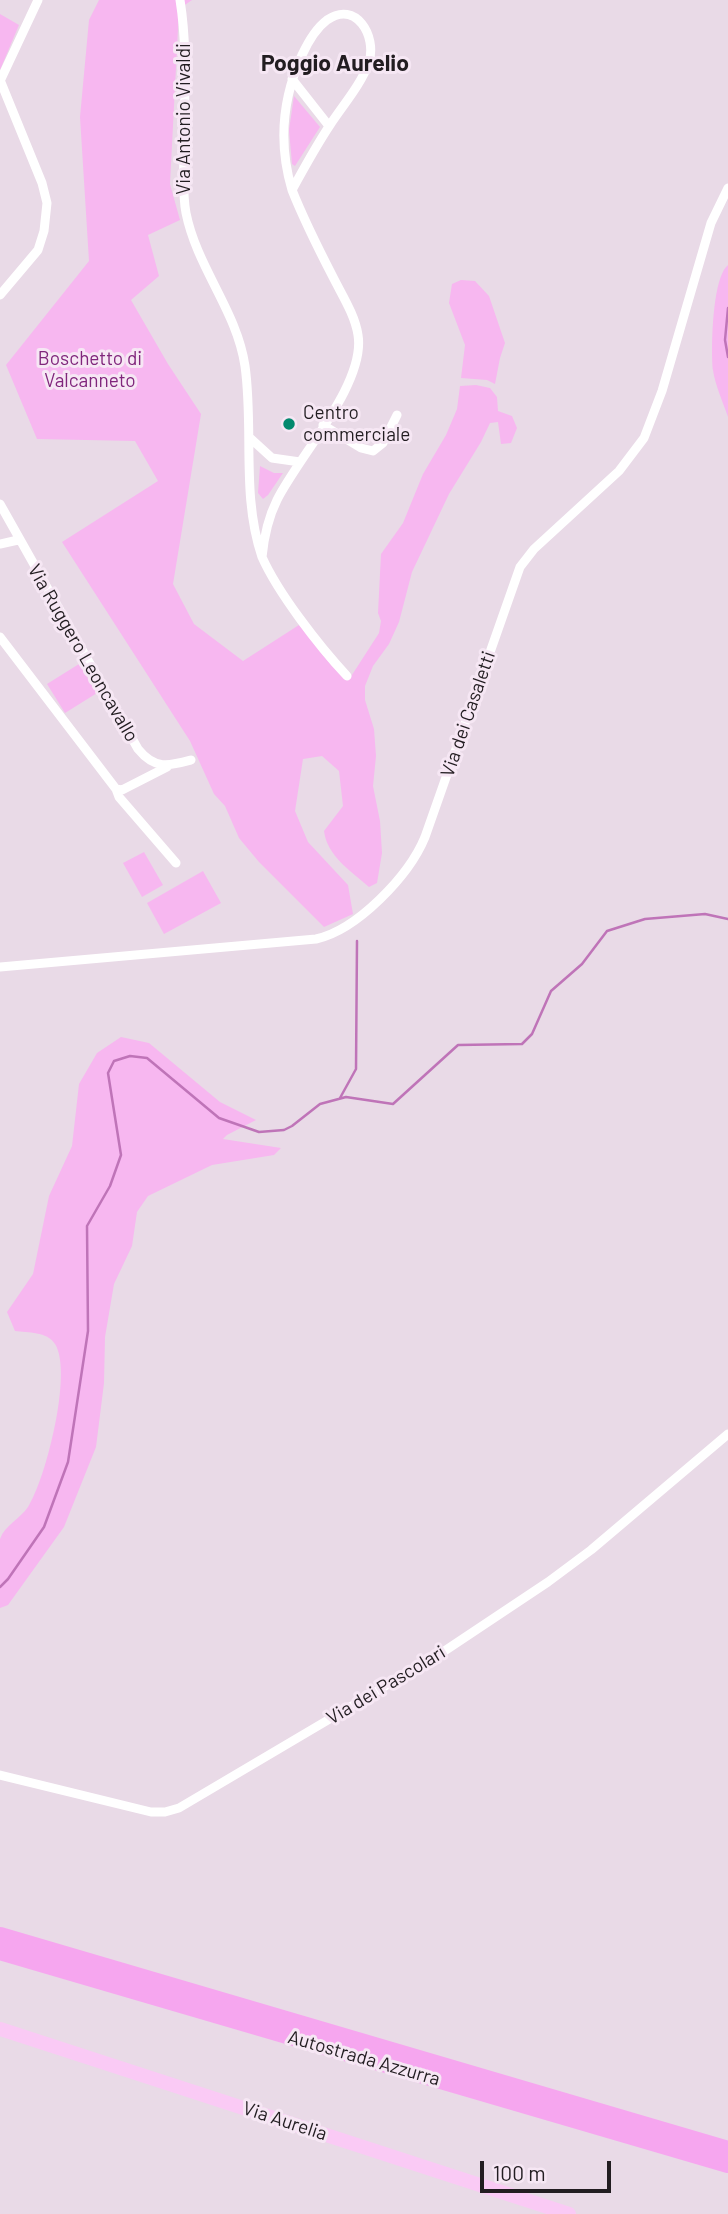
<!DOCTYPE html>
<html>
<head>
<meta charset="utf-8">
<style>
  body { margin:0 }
  #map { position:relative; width:728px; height:2214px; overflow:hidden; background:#e9dae7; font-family:Barlow,sans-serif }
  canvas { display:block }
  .scale { position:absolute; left:480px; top:2161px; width:131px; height:32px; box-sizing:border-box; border:4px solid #221d21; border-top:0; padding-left:9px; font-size:21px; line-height:24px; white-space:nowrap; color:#221d21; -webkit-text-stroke:5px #f6e7f4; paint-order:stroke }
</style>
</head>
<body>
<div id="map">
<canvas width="728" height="2214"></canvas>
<div class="scale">100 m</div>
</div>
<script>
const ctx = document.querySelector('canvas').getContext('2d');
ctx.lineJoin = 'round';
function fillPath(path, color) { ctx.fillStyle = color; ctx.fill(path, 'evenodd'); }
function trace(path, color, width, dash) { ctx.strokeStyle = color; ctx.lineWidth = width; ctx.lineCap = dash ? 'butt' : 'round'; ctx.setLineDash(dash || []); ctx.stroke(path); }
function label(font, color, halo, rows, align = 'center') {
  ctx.font = font + ' Barlow,sans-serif'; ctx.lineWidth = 6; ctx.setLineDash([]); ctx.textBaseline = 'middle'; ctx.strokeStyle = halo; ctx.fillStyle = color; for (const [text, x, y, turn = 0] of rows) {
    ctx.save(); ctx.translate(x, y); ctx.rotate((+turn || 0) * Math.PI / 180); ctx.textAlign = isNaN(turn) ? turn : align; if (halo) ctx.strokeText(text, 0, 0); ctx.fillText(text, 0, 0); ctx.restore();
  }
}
const green = new Path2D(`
  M99,0H192L179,9L170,184L180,220L148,235L159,276L131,300L168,364L201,414L173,584L194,624L243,661L299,625L332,666L350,678L379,633L381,621L378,613L381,554L403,523L423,474L446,435L457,409L460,386L476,385L490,388L497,397L498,411L512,416L517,428L511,443L501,444L498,422L490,423L481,442L449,494L412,572L399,622L389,644L373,666L365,686V700L374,729L376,756L373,786L380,821L382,853L377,883L369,887C351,871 327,856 324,831L343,806L339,771L322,756L303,759L295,811L308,842L348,885L353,914L324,927L259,862L239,838L225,806L214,794L190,741L62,542L158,481L135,441L37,439L6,365L89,261L80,117L89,20Z
  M0,14L19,25L0,70Z
  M294,96L320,127L295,166L292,164L289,130Z
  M728,265V417C723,402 715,385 713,370C711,349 712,278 728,265Z
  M461,280L475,281L489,296L505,343L500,358L495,384L487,380L461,378L465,345L449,303L452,284Z
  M260,466L274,473H283L268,495L263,499L258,493Z
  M79,664L97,693L65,713L47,684Z
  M144,852L163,885L142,897L123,863Z
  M203,871L221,903L164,934L147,903Z
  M121,1037L149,1043L220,1102L256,1120L227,1135L223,1139L281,1148L274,1155L212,1165L148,1196L137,1212L132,1246L114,1284L105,1337L104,1383L96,1447L64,1527L8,1605L0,1608V1539C5,1525 20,1519 28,1507C46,1479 73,1372 55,1344C47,1331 28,1333 15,1331L7,1312L33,1274L49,1196L72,1146L79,1084L97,1053Z`);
const stream = new Path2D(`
  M728,308L725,340L728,357
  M340,1098L356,1069L357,941
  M0,1587L8,1579L44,1527L68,1462L88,1331L87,1226L110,1186L121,1155L108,1073L114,1061L130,1056L147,1058L219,1118L259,1132L284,1130L292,1126L320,1104L346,1097L393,1104L458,1045L522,1044L532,1034L551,991L582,964L607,931L645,919L705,914L728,919`);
const minor = new Path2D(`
  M180,0C188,49 184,99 184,149C184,170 182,192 186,213C197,268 237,311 245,366C254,430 241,495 262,557C264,537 268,518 277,500C299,456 366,383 358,335C355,315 342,295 333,277C318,248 304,220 292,190C304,168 316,146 330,125C343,105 361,85 369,62C377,36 356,0 327,20C315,29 308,42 302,55C282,99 278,143 292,190
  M292,79L329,126
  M0,80L42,183L47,203L44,231L38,250L0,295
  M0,81L38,0
  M323,425L361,448L373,451L383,443L397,415
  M249,437L272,458L300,462
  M0,504L138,749C155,770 169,766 191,760
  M0,544L18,540
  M262,557C278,593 319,646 347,676
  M0,637L116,789L122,790L167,767
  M116,789L119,797L176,863
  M0,967L316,939C357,930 409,876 425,837L520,567L534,549L619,471L644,438L662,391L711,223L728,188
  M0,1775L151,1812H165L179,1808L443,1652L548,1582L591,1550L728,1434`);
const primary = new Path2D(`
  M0,2029L569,2214`);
const motorway = new Path2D(`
  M0,1936L728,2150
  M0,1951L728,2164`);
const markers = [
  [289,424,7,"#03896e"]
];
const streetNames = [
  ["Via Antonio Vivaldi",184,119,-90],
  ["Via Ruggero Leoncavallo",83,653,60],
  ["Via dei Casaletti",468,714,-71],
  ["Via dei Pascolari",386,1685,-31],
  ["Autostrada Azzurra",364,2058,16],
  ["Via Aurelia",285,2121,18]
];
const parkNames = [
  ["Boschetto di",90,359],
  ["Valcanneto",90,381]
];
const poiNames = [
  ["Centro",303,413],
  ["commerciale",303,435]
];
const quarterNames = [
  ["Poggio Aurelio",335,63]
];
fillPath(green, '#f7b7f0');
trace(stream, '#bf74b8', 2.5);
trace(minor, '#fff', 9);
trace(primary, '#facaf5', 14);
trace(motorway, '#f6a6ef', 18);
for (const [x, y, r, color] of markers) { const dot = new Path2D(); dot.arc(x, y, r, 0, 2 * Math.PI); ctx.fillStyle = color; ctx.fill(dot); trace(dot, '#f6e7f4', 2.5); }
label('19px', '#221d21', '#f6e7f4', streetNames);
label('19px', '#80267c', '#f6e7f4', parkNames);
label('19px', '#221d21', '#f6e7f4', poiNames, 'left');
label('bold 23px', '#221d21', '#f6e7f4', quarterNames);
</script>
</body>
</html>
